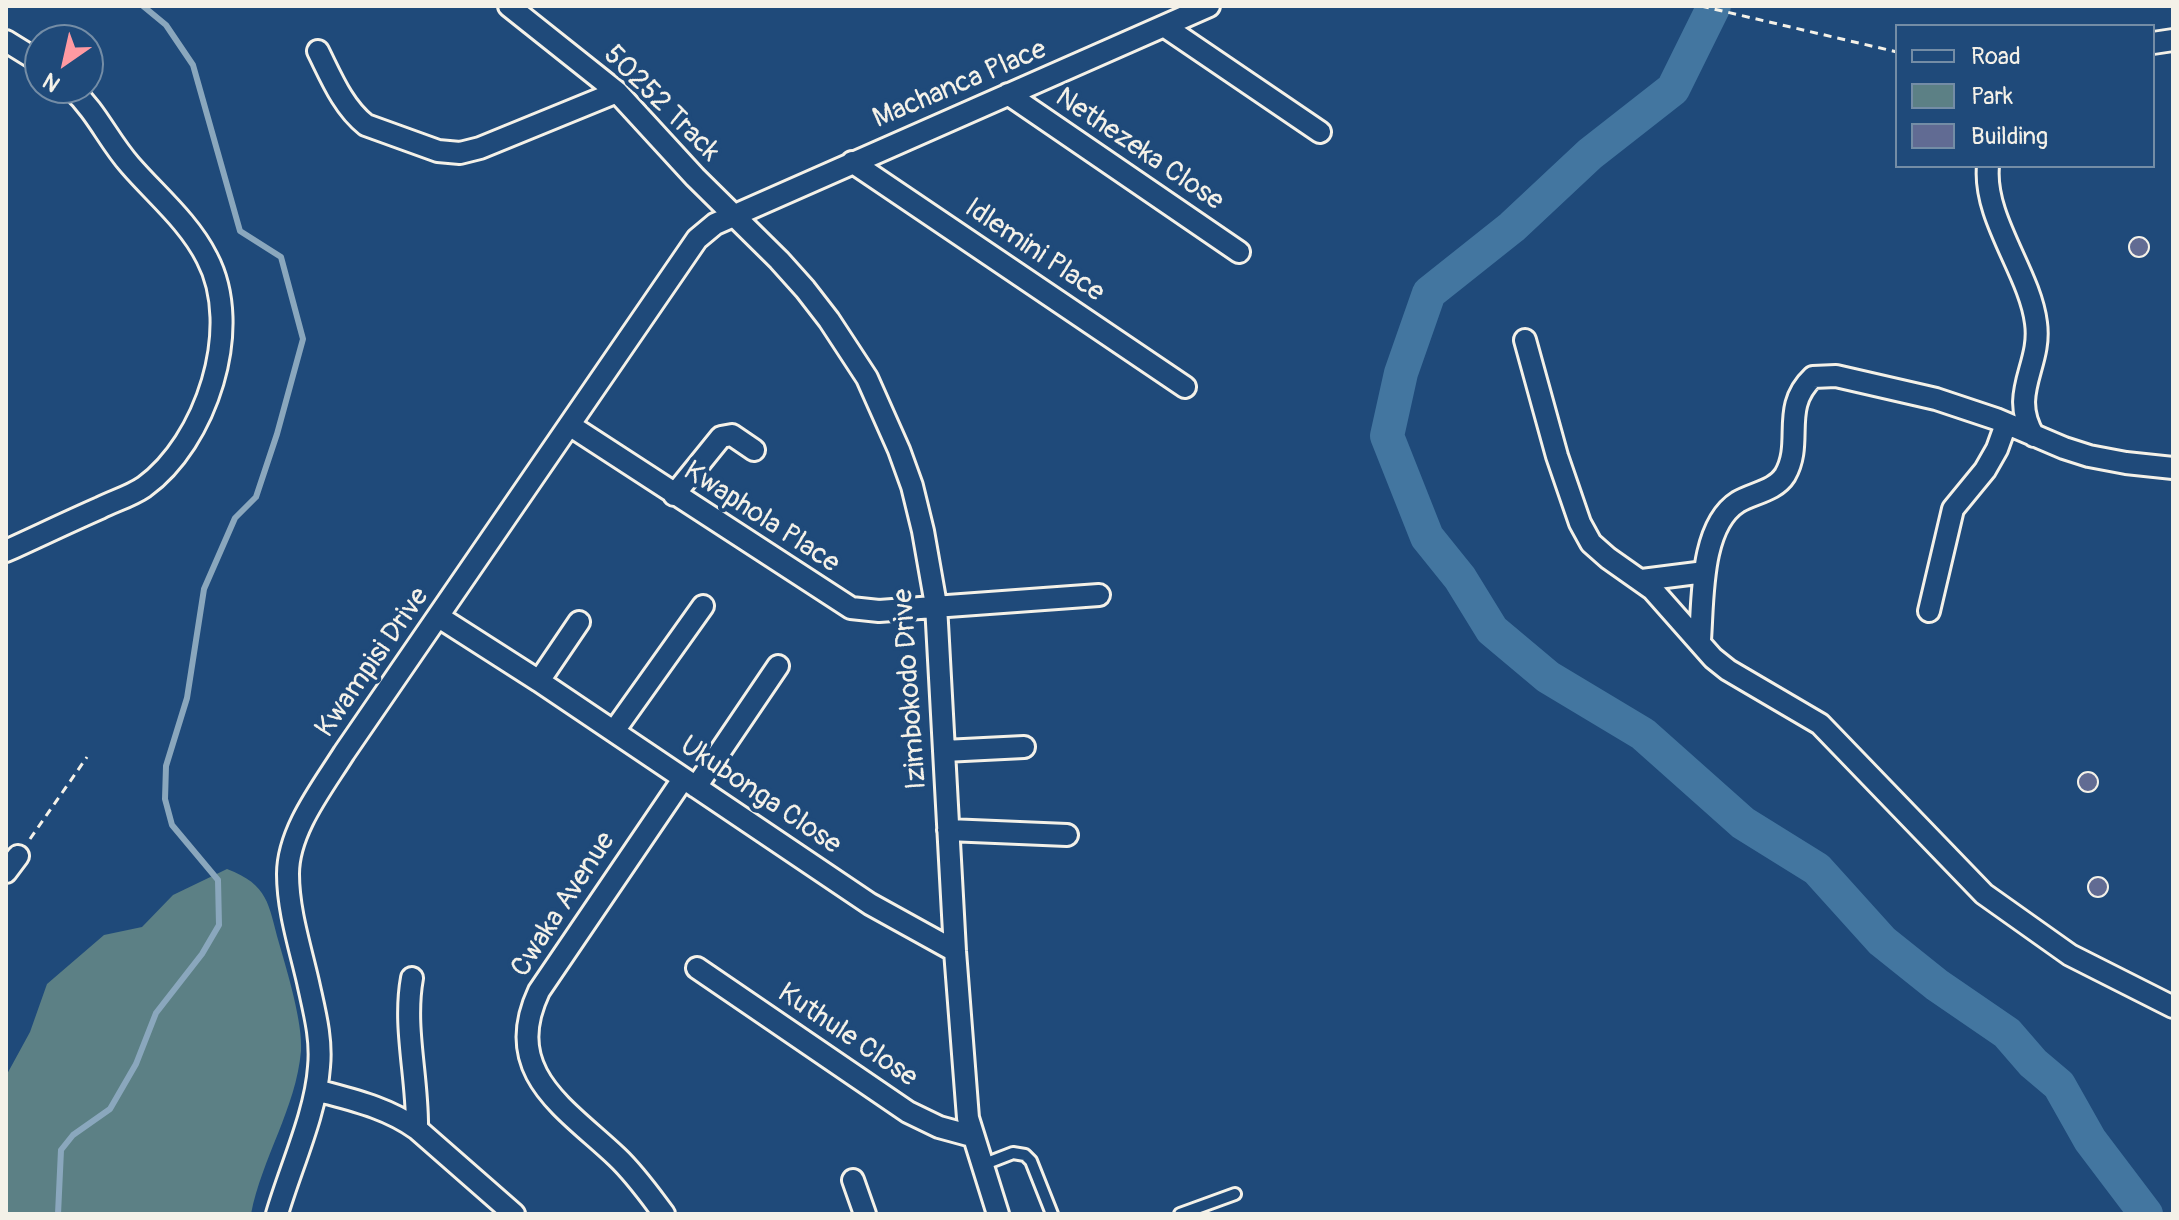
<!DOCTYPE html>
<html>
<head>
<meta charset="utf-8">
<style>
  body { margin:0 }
  #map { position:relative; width:2179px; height:1220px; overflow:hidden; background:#1f4a7a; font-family:Pangolin,sans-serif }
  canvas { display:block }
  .frame { position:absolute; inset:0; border:8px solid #f4f1e8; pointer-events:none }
  .legend { position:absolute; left:1895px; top:24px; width:260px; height:144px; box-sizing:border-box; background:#1f4a7a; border:2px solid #748da6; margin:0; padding:10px 14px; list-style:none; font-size:24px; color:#f4f1e8 }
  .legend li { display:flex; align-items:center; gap:16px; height:40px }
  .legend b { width:40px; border:2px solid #748da6 }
  .north { position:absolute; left:24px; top:24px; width:80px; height:80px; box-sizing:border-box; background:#1f4a7a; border:2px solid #748da6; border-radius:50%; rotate:214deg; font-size:22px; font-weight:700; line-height:32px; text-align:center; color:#f4f1e8 }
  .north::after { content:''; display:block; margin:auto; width:28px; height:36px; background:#ff9aa2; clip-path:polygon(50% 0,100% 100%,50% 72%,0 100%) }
</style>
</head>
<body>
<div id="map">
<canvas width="2179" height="1220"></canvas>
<div class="frame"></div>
<ul class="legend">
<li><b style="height:10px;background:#1f4a7a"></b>Road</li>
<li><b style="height:22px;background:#5c8085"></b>Park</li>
<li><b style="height:22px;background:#616b93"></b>Building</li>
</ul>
<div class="north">N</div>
</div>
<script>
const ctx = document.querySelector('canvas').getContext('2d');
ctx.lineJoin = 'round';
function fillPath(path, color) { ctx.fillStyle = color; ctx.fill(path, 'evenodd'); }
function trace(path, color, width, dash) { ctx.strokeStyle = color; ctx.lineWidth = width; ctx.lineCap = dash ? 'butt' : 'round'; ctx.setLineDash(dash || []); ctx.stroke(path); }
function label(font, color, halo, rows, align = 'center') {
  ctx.font = font + ' Pangolin,sans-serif'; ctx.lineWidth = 8; ctx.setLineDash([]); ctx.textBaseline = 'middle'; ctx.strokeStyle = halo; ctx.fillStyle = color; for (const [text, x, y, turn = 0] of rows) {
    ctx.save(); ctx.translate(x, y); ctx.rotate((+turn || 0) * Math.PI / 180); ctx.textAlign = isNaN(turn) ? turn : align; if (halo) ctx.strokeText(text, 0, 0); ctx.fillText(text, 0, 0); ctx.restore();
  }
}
const green = new Path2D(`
  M227,869C269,885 268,904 279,943C287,971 303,1023 301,1051C296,1108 262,1158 251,1214H6V1076L30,1032L47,984L104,935L142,927L173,895Z`);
const stream = new Path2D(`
  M58,1214L61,1150L73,1135L110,1109L136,1064L156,1013L202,954L219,925L218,880L172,825L165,799L166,766L187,698L204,589L235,518L256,497L277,434L303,339L281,257L240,231L193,65L166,25L143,6`);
const river = new Path2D(`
  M1714,6L1673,89L1590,154L1512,227L1429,293L1401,373L1387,436L1427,537L1460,578L1492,630L1548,677L1643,734L1743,823L1817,869L1882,941L1937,985L2007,1033L2033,1063L2059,1085L2090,1140L2146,1214`);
const building = new Path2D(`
  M2129 247a10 10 0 1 1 20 0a10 10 0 1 1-20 0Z
  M2078 782a10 10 0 1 1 20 0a10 10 0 1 1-20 0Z
  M2088 887a10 10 0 1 1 20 0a10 10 0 1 1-20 0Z`);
const path = new Path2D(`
  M1701,6L1897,52
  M30,839L87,757`);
const lane = new Path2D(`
  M982,1165L1013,1153L1025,1155L1031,1161L1052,1214
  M1180,1214L1235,1194`);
const street = new Path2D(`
  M509,6L617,92L695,177L779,260L805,289L829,320L867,378L899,450L912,486L923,531L936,605L955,951L968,1118L998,1214
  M1164,26L1320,132
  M6,41L40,62
  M2153,43L2173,40
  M318,51C331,77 343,107 366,125L438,151L460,153L480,148L617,92
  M1008,94L1239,252
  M852,162L1185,387
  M1988,166C1983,218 2030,273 2036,323C2042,366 2008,393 2034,436
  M1525,340L1557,456L1580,523L1591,543L1608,558L1652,589L1713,658L1728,670L1820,724L1984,894L2070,955L2173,1007
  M571,426L851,608L879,611L1099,595
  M674,495L721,437L732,435L754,450
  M6,551C37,537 68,522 100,508C114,501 131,496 144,487C206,442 244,328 207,258C189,222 156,195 130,165C108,140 97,112 71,88
  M1642,580L1705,572
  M1929,611L1953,509L1985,470L1997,449L2006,424
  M439,617L539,681L870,904L955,951
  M1700,640C1703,600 1700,526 1738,502C1753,493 1775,491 1785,475C1804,442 1780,408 1813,377L1836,376L1936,399L1996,419L2064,448L2089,456L2126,463L2173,468
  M539,681L579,622
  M614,731L703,606
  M944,751L1024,747
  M696,787L778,666
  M948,830L1067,835
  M6,872L18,856
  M697,968L908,1112L939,1127L972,1136
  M412,978C403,1028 418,1078 417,1129
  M316,1090C352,1100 386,1107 417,1129L514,1214
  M853,1180L865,1214
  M277,1214C290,1169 316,1113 319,1067C322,1038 314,1010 308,982C300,947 288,910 288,874C288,831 322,788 344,753L697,239L715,224L1209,6
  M664,1214C649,1194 635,1174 617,1157C564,1107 501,1072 539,991L683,779`);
const streetNames = [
  ["Machanca Place",960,85,-23],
  ["50252 Track",661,104,45],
  ["Nethezeka Close",1139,150,34],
  ["Idlemini Place",1034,251,34],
  ["Kwaphola Place",761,518,33],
  ["Kwampisi Drive",373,663,-55],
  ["Izimbokodo Drive",911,689,-94],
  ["Ukubonga Close",760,796,34],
  ["Cwaka Avenue",564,905,-57],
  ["Kuthule Close",847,1036,34]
];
fillPath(green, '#5c8085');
trace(stream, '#8aa7bd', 6);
trace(river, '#4376a0', 34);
fillPath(building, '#616b93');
trace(building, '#f4f1e8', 2);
trace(lane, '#f4f1e8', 16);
trace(street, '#f4f1e8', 26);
trace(path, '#f4f1e8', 3, [8, 6]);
trace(lane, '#1f4a7a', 10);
trace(street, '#1f4a7a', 20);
label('28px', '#f4f1e8', '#1f4a7a', streetNames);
</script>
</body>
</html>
